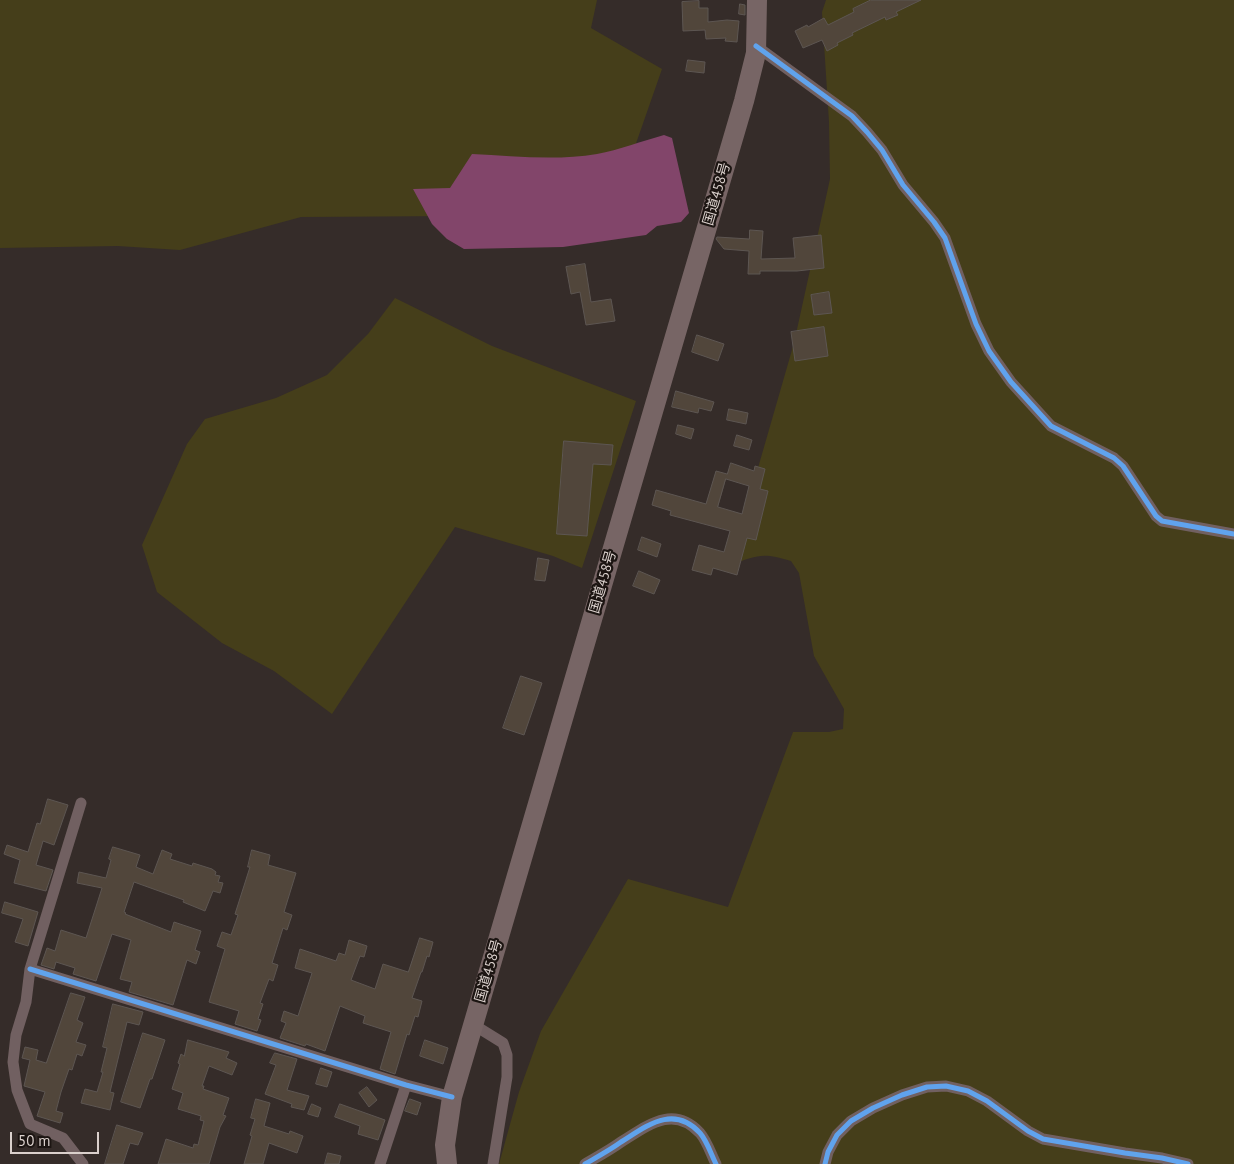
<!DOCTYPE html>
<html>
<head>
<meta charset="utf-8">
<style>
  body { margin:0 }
  #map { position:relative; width:1234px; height:1164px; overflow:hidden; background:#352c29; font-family:"PT Sans",sans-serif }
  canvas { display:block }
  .scale { position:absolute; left:10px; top:1132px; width:89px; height:22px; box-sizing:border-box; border:2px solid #dad0cc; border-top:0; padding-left:6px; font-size:15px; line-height:18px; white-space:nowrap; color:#dad0cc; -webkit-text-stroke:4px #1c1512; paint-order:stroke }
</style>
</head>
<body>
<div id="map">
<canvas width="1234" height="1164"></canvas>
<div class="scale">50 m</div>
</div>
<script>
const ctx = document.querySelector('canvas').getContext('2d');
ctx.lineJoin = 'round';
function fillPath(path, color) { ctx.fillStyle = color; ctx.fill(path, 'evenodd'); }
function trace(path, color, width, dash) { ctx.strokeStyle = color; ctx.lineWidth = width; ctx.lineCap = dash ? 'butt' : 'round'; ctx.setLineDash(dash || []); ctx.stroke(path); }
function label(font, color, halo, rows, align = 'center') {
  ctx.font = font + ' "PT Sans","Noto Sans JP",sans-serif'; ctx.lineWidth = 4.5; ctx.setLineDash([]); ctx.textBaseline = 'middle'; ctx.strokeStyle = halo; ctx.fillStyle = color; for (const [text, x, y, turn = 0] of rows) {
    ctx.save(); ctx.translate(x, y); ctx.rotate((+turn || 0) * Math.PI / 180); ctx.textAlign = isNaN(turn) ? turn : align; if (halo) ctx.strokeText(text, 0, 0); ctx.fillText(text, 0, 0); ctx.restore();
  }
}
const green = new Path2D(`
  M0,0H597L591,28L662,69L611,215L301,217L180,250L118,246L0,248Z
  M826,0H1234V1164H499L519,1092L541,1031L628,879L728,907L793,732H829L843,729L844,709L814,656L799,573L791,561C762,552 758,555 730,565L794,343L830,179L829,122L822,12Z
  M395,298L492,346L636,401L582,568L553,556L455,527L332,714L274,671L222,643L157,592L142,545L187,444L205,419L276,398L327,375L368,334Z`);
const water = new Path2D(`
  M664,135L672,138L689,213L681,222L657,226L646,235L563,247L464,249L447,239L432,224L413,189L450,188L472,154C513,156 556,161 597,154C619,150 642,141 664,135Z`);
const building = new Path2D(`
  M871,0H921L896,12L898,15L886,20L885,17L852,33L853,35L837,43L838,45L827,51L822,40L803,48L795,31L807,25L808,27L824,18L828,25L854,12L853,9Z
  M699,1V8H708V22L727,20L739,21L737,42L725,41L726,38L706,39L705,30L683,31L682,2Z
  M740,4L745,5V15L739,14Z
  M688,60L705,62L704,73L686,71Z
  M750,230L763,231L761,259L795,258L793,238L821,235L824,268L797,271H760V274H748L749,251L724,249L716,239L717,237L749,239Z
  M585,264L591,302L611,299L615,321L586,325L580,292L571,294L566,267Z
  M829,292L832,313L814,315L811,295Z
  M824,327L828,356L795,361L791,332Z
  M697,335L724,344L718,361L692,352Z
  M676,391L714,402L711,411L699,408L698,413L672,407Z
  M729,409L748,413L746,424L727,420Z
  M678,425L694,429L691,439L676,434Z
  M737,435L752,440L749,450L734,446Z
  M564,441L613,445L611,465L593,464L587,536L557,534Z
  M731,463L754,471L755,466L765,469L760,489L768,491L756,540L747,538L737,575L713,568L711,575L692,570L699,545L724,552L730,531L670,515L671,511L652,505L656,490L706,504L716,471L727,474ZM726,479L749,486L742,514L718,507Z
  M642,537L661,544L657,557L638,550Z
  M538,558L549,560L545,581L535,580Z
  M639,571L660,580L654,594L633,586Z
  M521,676L542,683L524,735L503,728Z
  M48,799L68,805L54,845L43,841L36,865L53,870L46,891L14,883L20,860L4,854L7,845L28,852L37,823L40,824Z
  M113,847L140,855L136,867L153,874L162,850L172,854L170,859L192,866L193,863L212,869L216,872L215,875L220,876L218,882L223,883L220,893L213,891L205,911L183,902L184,900L134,882L124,912L126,913L125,914L171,932L174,922L201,931L195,950L200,952L196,964L187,960L173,1005L129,992L132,982L120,979L131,940L112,934L96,981L73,974L75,968L56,962L54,969L41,965L47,948L55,951L61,930L86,938L102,888L77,883L79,872L106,878L111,860L109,859Z
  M252,850L270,855L268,865L296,873L284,912L292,915L287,930L283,928L272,963L278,965L273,981L269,979L260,1003L263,1004L258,1019L261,1020L257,1031L235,1024L239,1011L209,1002L225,949L217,946L222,932L231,935L238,915L235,914L250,867H248Z
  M5,902L38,912L28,946L15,942L23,919L2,913Z
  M420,938L433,942L429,957L427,956L422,972H421L412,998L422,1001L418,1017L415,1016L409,1035L407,1034L395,1074L380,1069L391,1032L363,1023L365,1016L340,1006L325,1051L306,1044L305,1046L280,1038L286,1023L281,1021L284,1011L298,1016L312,973L295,968L300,949L336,961L339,953L345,955L349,940L367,946L364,957L360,956L351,980L375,989L383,964L408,972Z
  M71,993L85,997L77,1020L83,1023L76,1042L86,1045L82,1056L77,1054L72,1070L69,1069L61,1092L56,1111L63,1113L60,1123L37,1116L45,1092L24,1086L30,1060L22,1058L25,1047L38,1050L36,1060L46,1063Z
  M113,1004L143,1012L139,1025L127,1022L110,1092L114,1093L110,1110L81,1103L85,1089L97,1092L103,1072H101L107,1048L103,1047Z
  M143,1033L165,1040L152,1079H150L140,1108L121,1102Z
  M188,1040L229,1052L226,1058L237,1063L232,1075L209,1066L202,1086H204L203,1089L229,1098L223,1115L226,1116L220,1127L209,1164H158L166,1139L193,1148L194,1144L198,1145L204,1121L200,1120L201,1116L178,1109L183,1093L172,1089L180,1064L178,1063L181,1054L184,1056Z
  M425,1040L448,1048L443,1064L420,1056Z
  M275,1053L297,1059L287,1090L309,1096L304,1110L291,1107L292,1104L265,1094L276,1065L270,1063Z
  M321,1068L332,1072L327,1087L316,1084Z
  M367,1087L377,1100L369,1107L359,1093Z
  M256,1099L270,1103L264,1126L289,1134L290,1131L303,1136L297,1153L269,1143L263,1164H244L252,1136L250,1135L255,1119L251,1118Z
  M410,1099L421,1103L417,1115L405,1111Z
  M312,1104L321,1108L318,1117L308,1114Z
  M340,1104L385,1120L378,1140L358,1134L360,1126L335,1117Z
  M117,1125L143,1133L138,1145L130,1143L123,1164H105Z
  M328,1153L341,1156L339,1164H325Z`);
const street = new Path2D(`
  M756,46L852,116L867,132L882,150L903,185L934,222L945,238L976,324L989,351L1011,382L1051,426L1114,458L1123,466L1156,516L1162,521L1234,534
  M81,803L30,969L26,1002L16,1035L13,1062L17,1090L30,1124L63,1138L83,1164
  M30,969L406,1085L452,1097
  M474,1025L503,1043L507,1055V1077L493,1164
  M380,1164L406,1085
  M585,1164C597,1157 610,1150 621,1142C647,1126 673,1104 700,1133C707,1141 711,1154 716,1164
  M825,1164L828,1152L837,1135L851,1121L873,1108L902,1095L927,1087L946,1086L968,1091L987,1101L1028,1131L1043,1139L1125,1153L1162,1158L1188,1164`);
const highway = new Path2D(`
  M447,1164L445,1145L452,1097L744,101L756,53L757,0`);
const cycleway = new Path2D(`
  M756,46L852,116L867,132L882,150L903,185L934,222L945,238L976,324L989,351L1011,382L1051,426L1114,458L1123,466L1156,516L1162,521L1234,534
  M30,969L406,1085L452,1097
  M585,1164C597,1157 610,1150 621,1142C647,1126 673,1104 700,1133C707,1141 711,1154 716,1164
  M825,1164L828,1152L837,1135L851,1121L873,1108L902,1095L927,1087L946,1086L968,1091L987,1101L1028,1131L1043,1139L1125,1153L1162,1158L1188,1164`);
const streetNames = [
  ["国道458号",717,194,-74],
  ["国道458号",603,582,-74],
  ["国道458号",489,971,-74]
];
fillPath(green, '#453e1a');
fillPath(water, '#82456a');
fillPath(building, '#51463b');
trace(building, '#5d5652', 1);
trace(street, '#716061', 11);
trace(highway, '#776565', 20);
trace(cycleway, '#60a3ed', 5);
label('14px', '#dad0cc', '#1c1512', streetNames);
</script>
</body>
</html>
